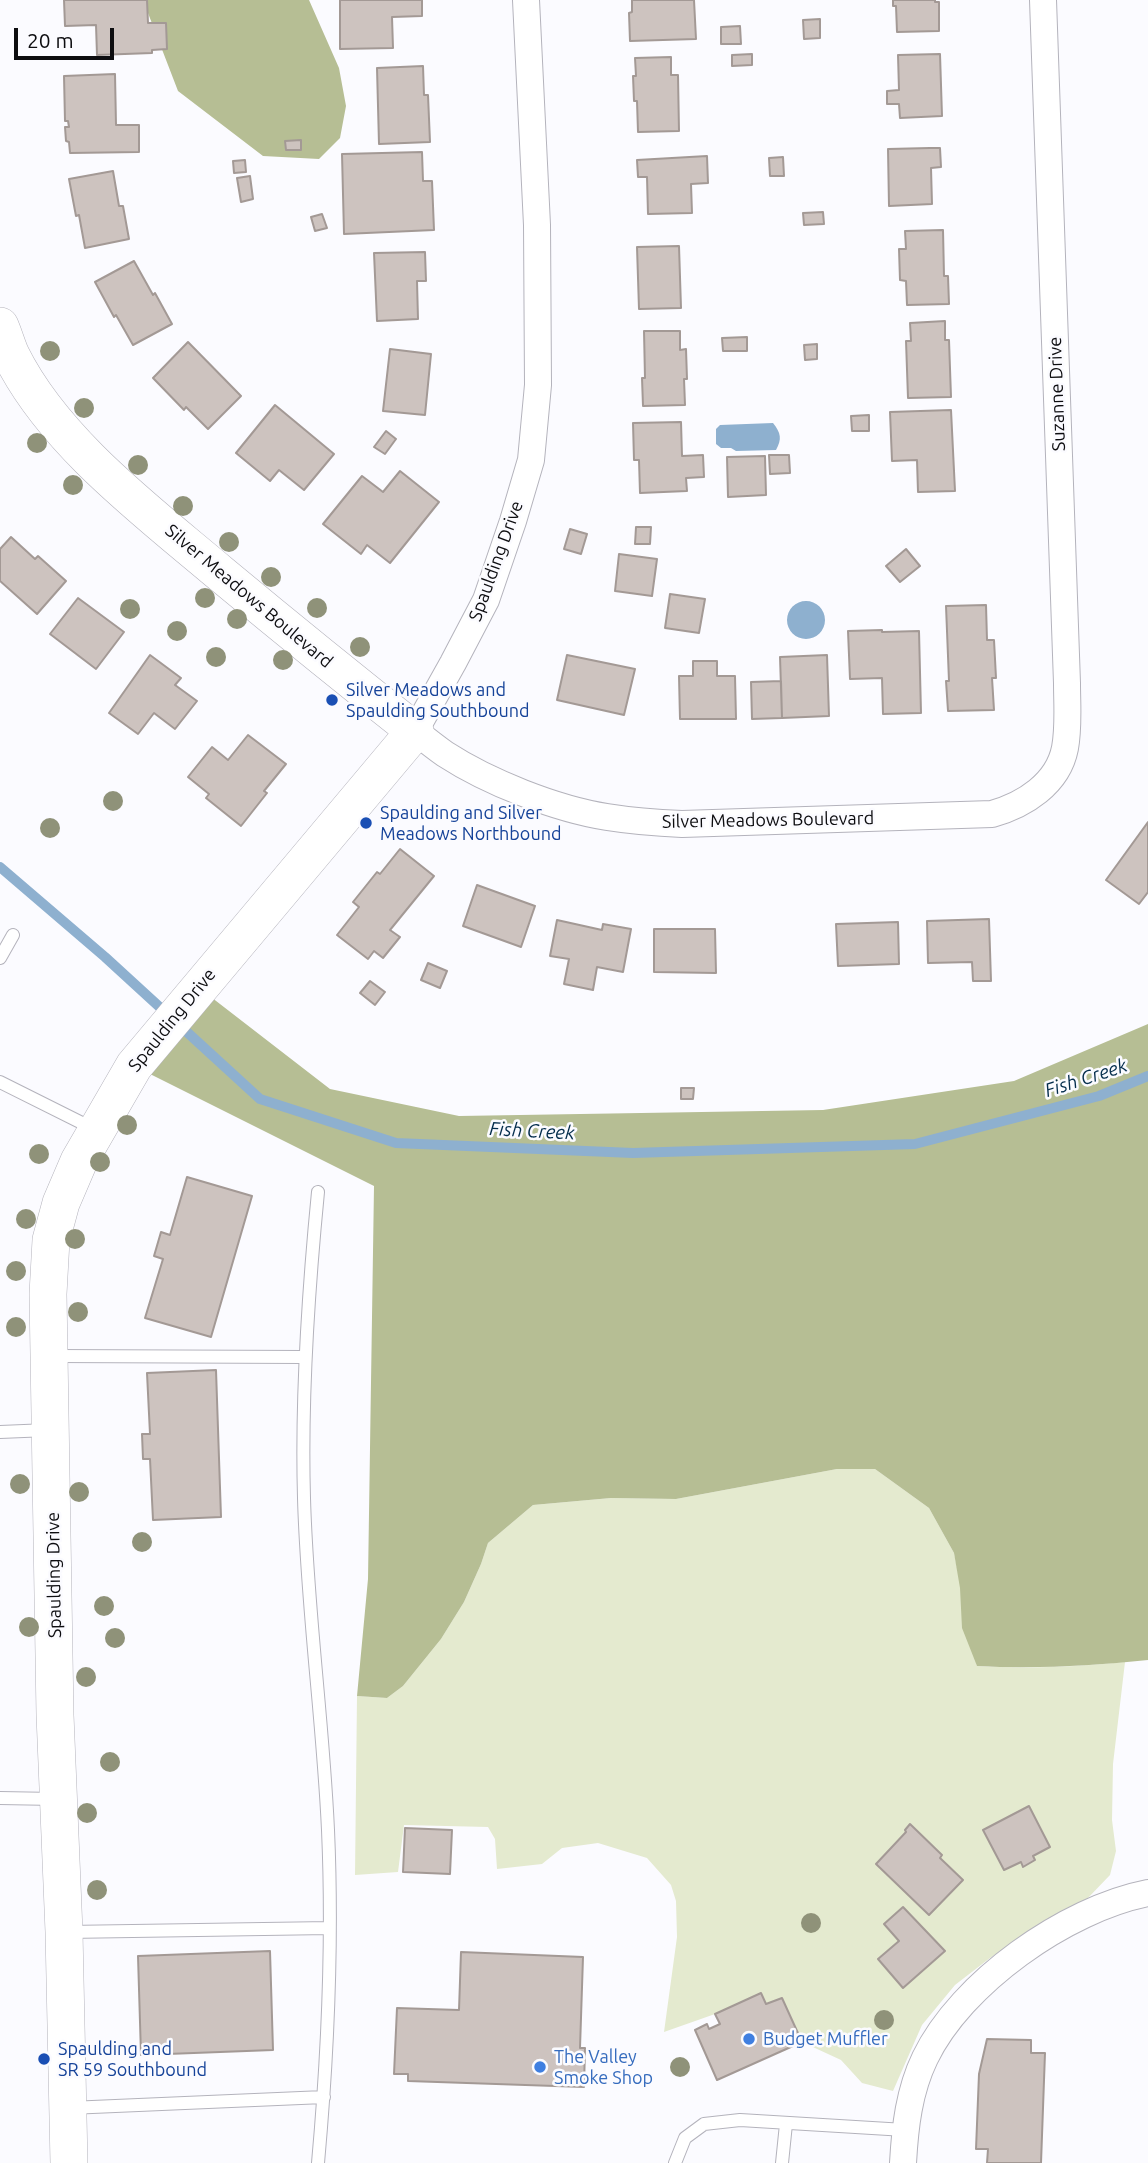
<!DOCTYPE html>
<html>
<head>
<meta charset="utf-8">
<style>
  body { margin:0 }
  #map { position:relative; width:1148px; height:2163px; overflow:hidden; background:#fbfbff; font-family:Ubuntu,sans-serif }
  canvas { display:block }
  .scale { position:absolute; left:14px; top:28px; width:100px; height:32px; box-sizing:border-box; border:4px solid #0d0d10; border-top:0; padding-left:9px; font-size:21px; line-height:24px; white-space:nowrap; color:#0d0d10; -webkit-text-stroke:5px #fbfbff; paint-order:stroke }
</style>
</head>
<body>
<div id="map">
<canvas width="1148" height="2163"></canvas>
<div class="scale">20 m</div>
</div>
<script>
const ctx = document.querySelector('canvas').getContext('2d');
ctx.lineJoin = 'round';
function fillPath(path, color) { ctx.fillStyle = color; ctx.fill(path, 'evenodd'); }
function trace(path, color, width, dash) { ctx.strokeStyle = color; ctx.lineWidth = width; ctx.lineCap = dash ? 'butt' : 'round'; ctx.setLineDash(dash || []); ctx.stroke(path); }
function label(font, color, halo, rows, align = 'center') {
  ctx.font = font + ' Ubuntu,sans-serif'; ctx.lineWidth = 5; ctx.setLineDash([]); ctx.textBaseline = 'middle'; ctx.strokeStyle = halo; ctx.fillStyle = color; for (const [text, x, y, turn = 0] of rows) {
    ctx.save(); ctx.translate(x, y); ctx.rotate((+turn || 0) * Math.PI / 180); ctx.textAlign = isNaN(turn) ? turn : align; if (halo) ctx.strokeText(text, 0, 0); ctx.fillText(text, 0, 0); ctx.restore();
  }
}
const green = new Path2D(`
  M837,1469H875L929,1508L954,1553L977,1666C1026,1669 1076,1667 1125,1662L1113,1764L1112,1820L1116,1851L1110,1875L1087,1899L1049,1919L990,1958L955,1985L922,2025L893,2091L862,2083L841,2060L802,2042L781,1998L766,2004L761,1994L715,2014L664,2032L677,1937L676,1901L671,1885L647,1858L598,1843L562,1848L542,1864L497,1869L495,1839L488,1827L404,1825L398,1872L355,1875L357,1696L387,1698L403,1686L441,1639L464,1602L481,1564L488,1543L533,1505L611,1498L676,1499Z`);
const forest = new Path2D(`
  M143,0H309L339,68L346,106L340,138L319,159L263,156L178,91Z
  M198,987L330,1089L459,1116L823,1110L1014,1081L1148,1024V1660C1091,1666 1034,1669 977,1666L962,1628L960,1588L954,1553L929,1508L875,1469H837L676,1499L611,1498L533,1505L488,1543L481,1564L464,1602L441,1639L403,1686L387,1698L357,1696L368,1579L374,1186L134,1066Z`);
const water = new Path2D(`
  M773,423C781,433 782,439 776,450L736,451L731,448H721L716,444V429L720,425Z
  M787 620a19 19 0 1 1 38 0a19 19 0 1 1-38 0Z`);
const stream = new Path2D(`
  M0,867L105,957L260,1099L396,1143L633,1153L915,1144L1099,1096L1148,1076`);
const building = new Path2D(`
  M64,0H147L148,23H166L167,49L152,50V53L97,55L96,25L65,26Z
  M340,0H422V16L392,17L393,48L340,49Z
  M632,0H694L696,39L630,41L629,13L632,12Z
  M893,0H935V2H939V31L897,32L896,6H893Z
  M820,19V38L804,39L803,20Z
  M740,26L741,44H721V27Z
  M752,54V65L732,66V55Z
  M940,54L942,116L900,118L899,104H887V91L899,90L898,55Z
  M671,57V75H678L679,131L638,132L637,101H634L633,76H636L635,58Z
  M423,66L424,95H428L430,142L379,144L377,68Z
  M115,74L116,125H139V152L70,153L69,142L66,141L65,127H69L68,121H65L64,76Z
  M301,140V150H286L285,141Z
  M930,148H940L941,167L931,168L932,204L889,206L888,149Z
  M422,152L423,181H432L434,230L344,234L342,154Z
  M707,156L708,183L691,184L692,213L648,214L647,177H638L637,160Z
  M783,157L784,176H770L769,158Z
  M245,160L246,172L234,173L233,161Z
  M113,171L119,206H123L129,239L85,248L79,215L76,216L69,179Z
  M250,176L253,199L241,202L237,178Z
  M823,212L824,224L804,225L803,213Z
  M322,214L327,228L315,231L311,217Z
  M943,230L944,276H948L949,304L907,305L906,281L900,280L899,249H906L905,231Z
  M679,246L681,308L639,309L637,247Z
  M425,252L426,281H417L418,319L377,321L374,253Z
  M134,261L153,295L155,293L172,324L133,345L116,315L114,317L95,282Z
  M945,321V340H949L951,397L908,398L906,341H911L910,323Z
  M644,331H680V350L686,349L687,379H684L685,405L643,406L642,378H645Z
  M747,337V351H723L722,338Z
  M188,342L241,396L208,429L186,407L184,410L153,378Z
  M817,344V359L805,360L804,345Z
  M390,349L431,354L425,415L383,411Z
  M275,405L334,454L304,490L279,470L270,481L236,453Z
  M951,410L955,491L918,492L917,460L892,461L890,412Z
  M869,415V431H852L851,416Z
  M681,422L682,456L703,455L704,477L686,478L687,491L640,493L639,460H634L633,423Z
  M386,431L396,439L385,454L374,447Z
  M769,455H789L790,473L770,474Z
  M765,456L766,495L728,497L727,457Z
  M400,471L439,502L390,563L367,545L361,554L323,524L362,476L383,492Z
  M636,527H651L650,544H635Z
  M570,529L587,534L581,554L564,549Z
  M11,537L35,559L38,556L66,581L37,614L0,581V549Z
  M906,549L920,566L900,582L886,566Z
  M619,554L657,559L652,596L615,591Z
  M670,594L705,599L699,633L665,628Z
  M78,598L124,632L96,669L50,634Z
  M986,605L987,640H994L996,678H992L994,710L948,711L946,681H949L946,606Z
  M882,630V632L919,631L921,713L883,714L882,678L850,679L848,631Z
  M150,655L181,678L175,685L197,701L175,729L154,713L138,734L109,713Z
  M567,655L635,669L624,715L557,700Z
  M827,655L829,716L782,718L780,657Z
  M693,661H717V676H735L736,719H680L679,676H693Z
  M781,681L782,718L752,719L751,682Z
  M248,735L286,764L264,791L267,793L241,826L206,798L209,794L188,777L212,747L228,760Z
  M1148,822V892L1139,904L1106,880Z
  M400,849L434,876L390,930L400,937L383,958L374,951L368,959L337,935L359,907L353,902L377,872L380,874Z
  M477,885L535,906L521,947L463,926Z
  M989,919L991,981H973L972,962L928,963L927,921Z
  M557,920L602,930L603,924L631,929L623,972L597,967L593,990L564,984L569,959L550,956Z
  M898,922L899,964L838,966L836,924Z
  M654,929H715L716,973L654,972Z
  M428,963L447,971L440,988L421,980Z
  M370,981L385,992L375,1005L360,993Z
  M681,1088H694L693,1099H681Z
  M187,1177L252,1196L211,1337L145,1318L163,1259L154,1256L161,1232L170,1235Z
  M216,1370L221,1517L153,1520L150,1459H143L142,1434H150L147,1373Z
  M1029,1806L1050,1847L1033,1856L1035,1860L1023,1867L1021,1862L1004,1870L983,1830Z
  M910,1824L942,1855L940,1858L963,1880L929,1915L876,1864L906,1832L905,1830Z
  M405,1828L452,1830L450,1874L403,1872Z
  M903,1907L945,1951L903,1988L878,1959L899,1941L884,1924Z
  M270,1951L273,2050L141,2055L138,1956Z
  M461,1952L583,1957L580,2048H585L584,2087L408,2081V2074H394L397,2008L459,2010Z
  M761,1993L766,2004L782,1998L802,2042L717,2080L695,2030L707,2024L709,2029L720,2024L715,2014Z
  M987,2039L1031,2040V2053H1045L1041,2163H987L988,2149H976L979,2074Z`);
const lane = new Path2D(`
  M0,958L13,935
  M0,1082L94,1129
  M318,1192C308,1294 301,1396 304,1498C307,1609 323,1720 328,1830C333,1942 328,2052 318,2163
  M54,1356L304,1357
  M0,1432L48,1430
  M0,1798L55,1799
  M67,1932L329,1928
  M69,2108L324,2097
  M675,2163L685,2138L704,2124L740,2120L905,2130
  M782,2163L786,2124`);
const street = new Path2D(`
  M526,0L537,225L538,385L531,460L513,521L486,600L453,663L415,731C425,739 435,747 445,754C488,782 556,809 607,817C632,821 657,823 682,824L992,814C1024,805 1058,784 1065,748C1069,727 1067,705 1067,683L1043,0
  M903,2163C905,2127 909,2091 925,2058C961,1983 1066,1909 1148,1893`);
const secondary = new Path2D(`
  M0,326C4,335 7,346 11,355C54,442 148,512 220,573C285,627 349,679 415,731L134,1066L79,1161L61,1203L51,1240L48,1294L55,1715L64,1932L69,2163`);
const trees = [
  [50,351],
  [84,408],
  [37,443],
  [138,465],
  [73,485],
  [183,506],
  [229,542],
  [271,577],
  [205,598],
  [317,608],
  [130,609],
  [237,619],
  [177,631],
  [360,647],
  [216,657],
  [283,660],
  [113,801],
  [50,828],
  [127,1125],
  [39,1154],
  [100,1162],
  [26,1219],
  [75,1239],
  [16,1271],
  [78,1312],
  [16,1327],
  [20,1484],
  [79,1492],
  [142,1542],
  [104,1606],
  [29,1627],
  [115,1638],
  [86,1677],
  [110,1762],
  [87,1813],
  [97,1890],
  [811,1923],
  [884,2020],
  [680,2067]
];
const markers = [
  [332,700,7,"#1a4fb4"],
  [366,823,7,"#1a4fb4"],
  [749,2039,7,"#3f7fe0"],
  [44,2059,7,"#1a4fb4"],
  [540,2067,7,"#3f7fe0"]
];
const streetNames = [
  ["Suzanne Drive",1057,394,-92],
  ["Spaulding Drive",496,561,-70],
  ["Silver Meadows Boulevard",249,596,40],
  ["Silver Meadows Boulevard",768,820,-1],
  ["Spaulding Drive",172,1020,-51],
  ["Spaulding Drive",54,1575,-91]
];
const transitNames = [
  ["Silver Meadows and",346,690],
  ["Spaulding Southbound",346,711],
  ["Spaulding and Silver",380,813],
  ["Meadows Northbound",380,834],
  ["Spaulding and",58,2049],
  ["SR 59 Southbound",58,2070]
];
const shopNames = [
  ["Budget Muffler",763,2039],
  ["The Valley",554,2057],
  ["Smoke Shop",554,2078]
];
const waterNames = [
  ["Fish Creek",1086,1078,-18],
  ["Fish Creek",532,1131,3]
];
fillPath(green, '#e4eacf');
fillPath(forest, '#b6be94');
fillPath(water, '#8eb0cf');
trace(stream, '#8eb0cf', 10);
fillPath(building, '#cdc3bf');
trace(building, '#a39995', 2);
trace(lane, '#b4b3bc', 14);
trace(street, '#b4b3bc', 28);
trace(secondary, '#b4b3bc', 38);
trace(lane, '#fff', 12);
trace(street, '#fff', 26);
trace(secondary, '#fff', 37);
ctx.fillStyle = '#8f9279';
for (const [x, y] of trees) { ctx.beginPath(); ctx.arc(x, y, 10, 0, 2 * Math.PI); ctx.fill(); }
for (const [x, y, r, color] of markers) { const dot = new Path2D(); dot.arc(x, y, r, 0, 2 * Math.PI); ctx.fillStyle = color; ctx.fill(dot); trace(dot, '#fbfbff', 2.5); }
label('18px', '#0d0d10', '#fbfbff', streetNames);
label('18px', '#164399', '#fbfbff', transitNames, 'left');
label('18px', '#366cbe', '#fbfbff', shopNames, 'left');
label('italic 19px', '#042d4c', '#fbfbff', waterNames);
</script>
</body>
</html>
